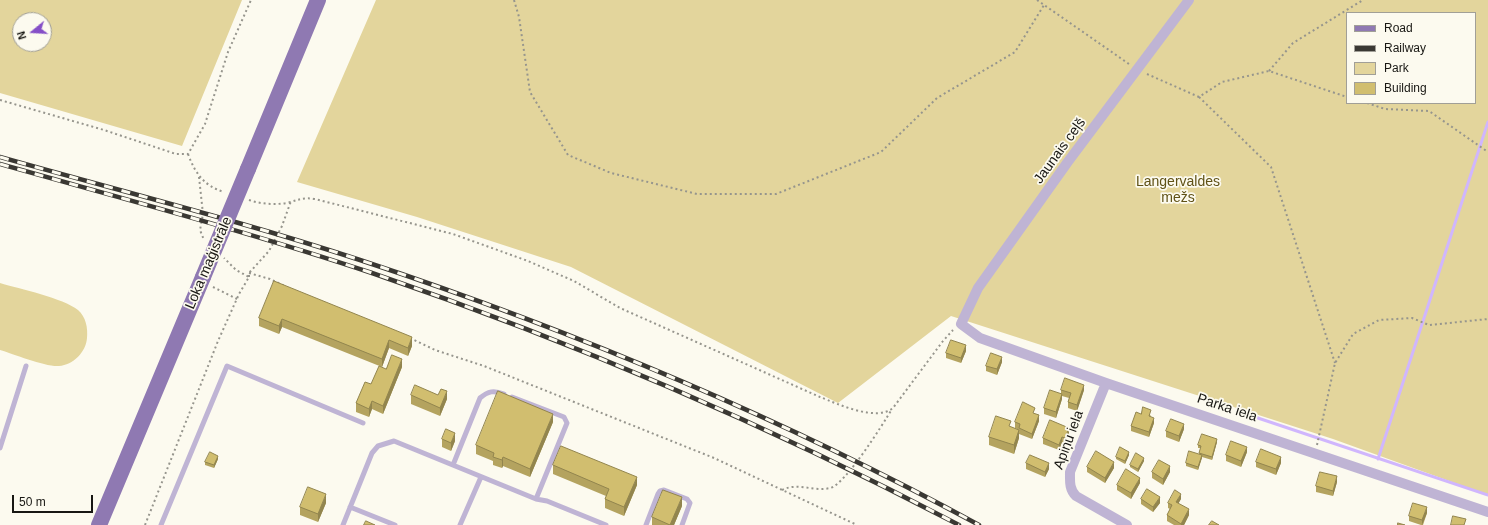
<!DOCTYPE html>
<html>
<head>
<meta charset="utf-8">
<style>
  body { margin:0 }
  #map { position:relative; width:1488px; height:525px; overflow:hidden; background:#fcfaef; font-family:Helvetica,sans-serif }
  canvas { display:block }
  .legend { position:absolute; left:1346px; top:12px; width:130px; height:92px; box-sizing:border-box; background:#fcfaef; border:1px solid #a19f97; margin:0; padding:5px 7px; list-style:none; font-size:12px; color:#181713 }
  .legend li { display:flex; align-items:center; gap:8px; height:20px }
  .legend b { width:20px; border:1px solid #a19f97 }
  .north { position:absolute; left:12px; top:12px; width:40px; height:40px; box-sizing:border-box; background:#fcfaef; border:1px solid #a19f97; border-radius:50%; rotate:252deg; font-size:11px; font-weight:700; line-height:16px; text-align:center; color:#181713 }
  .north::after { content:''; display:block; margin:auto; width:14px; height:18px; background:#854fc7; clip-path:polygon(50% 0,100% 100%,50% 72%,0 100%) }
  .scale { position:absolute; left:12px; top:495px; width:81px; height:18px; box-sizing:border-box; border:2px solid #181713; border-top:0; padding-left:5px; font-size:12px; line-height:14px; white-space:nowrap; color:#181713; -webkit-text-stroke:3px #fcfaef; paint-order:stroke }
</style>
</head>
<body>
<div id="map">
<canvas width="1488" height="525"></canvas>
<ul class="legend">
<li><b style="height:5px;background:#8f79b2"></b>Road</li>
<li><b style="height:5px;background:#3a3833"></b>Railway</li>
<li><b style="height:11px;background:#e3d59c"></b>Park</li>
<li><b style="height:11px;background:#d1be6f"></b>Building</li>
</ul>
<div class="north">N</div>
<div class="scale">50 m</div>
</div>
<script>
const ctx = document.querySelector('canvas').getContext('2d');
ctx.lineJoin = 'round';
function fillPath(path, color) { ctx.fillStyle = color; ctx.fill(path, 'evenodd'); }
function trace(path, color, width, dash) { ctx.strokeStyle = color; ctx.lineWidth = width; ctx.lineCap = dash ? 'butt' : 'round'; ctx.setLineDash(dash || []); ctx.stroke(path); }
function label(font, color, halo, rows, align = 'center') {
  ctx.font = font + ' Helvetica,sans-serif'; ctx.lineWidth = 3.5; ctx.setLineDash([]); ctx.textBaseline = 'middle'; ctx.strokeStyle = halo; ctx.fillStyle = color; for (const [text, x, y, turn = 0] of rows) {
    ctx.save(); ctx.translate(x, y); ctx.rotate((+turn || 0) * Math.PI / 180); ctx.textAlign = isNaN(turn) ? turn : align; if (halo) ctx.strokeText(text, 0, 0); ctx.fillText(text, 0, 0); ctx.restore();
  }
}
const green = new Path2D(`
  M0,0H242L182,146L0,93ZM20,20H44V44H20Z
  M376,0H1488V495L1333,439L951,316L838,403L571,267L417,217L297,182ZM1347,13H1475V103H1347Z
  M0,283C20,289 63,298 78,310C86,317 88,328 87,338C86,352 73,365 59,366C45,367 14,354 0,350Z`);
const stream = new Path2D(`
  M1237,411L1488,495
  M1378,459L1488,122`);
const path = new Path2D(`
  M514,0L519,17L530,92L568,155L611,173L697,194H776L881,152L937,98L1015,52L1044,5
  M1037,0L1129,64
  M1269,71L1293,43L1363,0
  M1147,74L1199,97L1222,82L1269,71L1347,97
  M1199,97L1271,167L1335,363
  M0,100L104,130L176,154H188L205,124L228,52L251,0
  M1367,103L1385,109L1429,111L1488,152
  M188,154C195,173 204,186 224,192
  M199,177L203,214L200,230L204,240
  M249,200C261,204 274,205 287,203C297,200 304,197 315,199L453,234L528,261L574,281L620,308L820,397C838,404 876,422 893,408L943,341L953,330
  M249,273L270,279L285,286
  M249,277V273L269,251L282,226L291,201
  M213,287L237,299
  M410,338L435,350L484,366L714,458L857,525
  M1317,445L1335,363L1353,334L1379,320L1412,318L1429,325L1488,319
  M782,490C798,482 813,492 830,488C845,485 883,424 892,409
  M145,525L218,341L239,294L249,277L236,270L224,258`);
const service = new Path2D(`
  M512,397L564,417L567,423L536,499
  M0,448L26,366
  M453,465L480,398C488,391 494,390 504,394
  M350,507L395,525
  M161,525L227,366L363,423
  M343,525L372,453L378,446L394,441L536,499L547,501L606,525
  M460,525L481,477
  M646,525L658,494L660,491L664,490L687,499L690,503L682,525`);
const minor = new Path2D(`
  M1189,0L1067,163L978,288L961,324L980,338L1106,383L1488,512
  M1106,383L1070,472C1070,481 1069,489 1076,496L1127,525`);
const primary = new Path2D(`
  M248,169L318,0
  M99,525L203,277`);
const rail = new Path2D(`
  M0,157C120,191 241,221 360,260C572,330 782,418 979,525
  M0,164C124,199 249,232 372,273C574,342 770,426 959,525`);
const primaryBridge = new Path2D(`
  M203,277L248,169`);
const wall = new Path2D(`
  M274,281L412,346L408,356L389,348L382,367L282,327L279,334L259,326V318Z
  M966,351L961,363L946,358V353Z
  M1002,362L997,375L986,371V366Z
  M402,367L383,414L372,409L369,417L356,412V403L371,384L386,369Z
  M1061,390H1084L1077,411L1068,408V402L1069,398L1062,396V399L1056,418L1044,414V408L1061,393Z
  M411,395L447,399L440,416L411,404Z
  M1035,414L1039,421L1032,439L1019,434V438L1014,454L989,445V437L1011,427L1019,430L1015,428V422Z
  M1141,414L1151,415L1150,416L1154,423L1149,437L1131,431V426Z
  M553,422L530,477L503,466L502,468L493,465V461L476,454V445Z
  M1184,429L1179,442L1166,437V431Z
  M1069,433L1065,444L1062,442L1059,450L1043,444V438Z
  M442,439L455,441L451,451L442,447Z
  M1217,442L1212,460L1202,457L1198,470L1186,466V463L1199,454L1201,448H1198V445Z
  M1247,452L1241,467L1226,461V455Z
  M1129,455L1125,464L1116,459V457Z
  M218,459L214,468L205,465V462Z
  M1144,461L1138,472L1130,467V465Z
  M1256,462L1281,463L1276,475L1256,467Z
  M1026,463L1049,469L1045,477L1026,469Z
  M553,465L637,485L624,516L605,508V499L606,496L553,474Z
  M1087,467L1114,468L1105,483L1087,472Z
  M1152,472H1170L1163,485L1152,478Z
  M1337,482L1333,496L1316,492V486Z
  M1140,483L1131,499L1117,490V485Z
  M1141,499L1160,503L1153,512L1141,504Z
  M1181,499L1178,503L1189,515L1184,525H1174L1167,521V515L1170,509L1168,508V503Z
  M326,503L318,522L300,515V507Z
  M682,506L674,525H652V517Z
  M1427,513L1423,525H1421L1409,521V516Z`);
const shadedWall = new Path2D(`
  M282,319V327L279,334V326Z
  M412,337V346L408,356V348Z
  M389,340V348L382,367V359Z
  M966,345V351L961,363V358Z
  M1002,357V362L997,375V369Z
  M402,359V367L383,414V406Z
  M1084,385V390L1077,411V405Z
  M447,391V399L440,416V408Z
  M1062,394V399L1056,418V412Z
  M372,401V409L369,417V409Z
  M553,414V422L530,477V469Z
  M1039,415V421L1032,439V434Z
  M1154,418V423L1149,437V432Z
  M1184,424V429L1179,442V436Z
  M1069,428V433L1065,444V438Z
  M1019,430V438L1014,454V445Z
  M455,433V441L451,451V443Z
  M1062,437V442L1059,450V445Z
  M1217,439V442L1212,460V457Z
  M1247,447V452L1241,467V461Z
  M1129,452V455L1125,464V461Z
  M1202,455V458L1198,470V467Z
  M218,456V459L214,468V465Z
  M503,457V466L502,468V460Z
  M1281,457V463L1276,475V469Z
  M1144,458V461L1138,472V469Z
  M1114,462V468L1105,483V478Z
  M1049,463V469L1045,477V472Z
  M1170,466V472L1163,485V479Z
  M1337,476V482L1333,496V491Z
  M637,477V485L624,516V507Z
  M1140,478V483L1131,499V493Z
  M326,494V503L318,522V514Z
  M1181,494V499L1176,508V502Z
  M682,497V506L674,525H670Z
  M1160,497V503L1153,512V507Z
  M1427,507V513L1422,525V520Z
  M1189,509V515L1184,525H1181V524Z`);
const building = new Path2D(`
  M274,281L412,337L408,348L389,340L382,359L282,319L279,326L259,318Z
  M951,340L966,345L961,358L946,353Z
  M991,353L1002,357L997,369L986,366Z
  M392,355L402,359L383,406L372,401L369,409L356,403L365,382L371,384L379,366L386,369Z
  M1065,378L1084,385L1077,405L1068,402L1071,393L1061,390Z
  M415,385L438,395L441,389L447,391L440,408L411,395Z
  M1050,390L1062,394L1056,412L1044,408Z
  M498,391L553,414L530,469L503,457L502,460L493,457L494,453L476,445Z
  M1023,402L1035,408L1033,413L1039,415L1032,434L1019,428L1020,424L1015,422Z
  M1143,407L1151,410L1149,416L1154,418L1149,432L1131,426L1136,412L1141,414Z
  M996,416L1011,421L1009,426L1019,430L1014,445L989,437Z
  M1171,419L1184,424L1179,436L1166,431Z
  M1050,420L1069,428L1065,438L1062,437L1059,445L1043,438Z
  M446,429L455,433L451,443L442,439Z
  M1202,434L1217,439L1212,457L1199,453L1201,446L1198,445Z
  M1231,441L1247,447L1241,461L1226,455Z
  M561,446L637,477L624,507L605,499L609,489L553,465Z
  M1120,447L1129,452L1125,461L1116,457Z
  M1261,449L1281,457L1276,469L1256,462Z
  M1096,451L1114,462L1105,478L1087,467Z
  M1189,451L1202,455L1198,467L1186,463Z
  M210,452L218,456L214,465L205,462Z
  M1136,453L1144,458L1138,469L1130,465Z
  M1030,455L1049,463L1045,472L1026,463Z
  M1159,460L1170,466L1163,479L1152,472Z
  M1126,469L1140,478L1131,493L1117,485Z
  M1320,472L1337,476L1333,491L1316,486Z
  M308,487L326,494L318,514L300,507Z
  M1147,489L1160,497L1153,507L1141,499Z
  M663,490L682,497L670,525L652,517Z
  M1175,490L1181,494L1176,502L1189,509L1181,524L1167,515L1172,505L1168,503Z
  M1413,503L1427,507L1422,520L1409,516Z
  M1453,516L1466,519L1464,525H1451Z
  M366,521L375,525H364Z
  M1212,521L1219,525H1209Z
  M1398,523L1405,525H1398Z`);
const streetNames = [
  ["Jaunais ceļš",1060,151,-54],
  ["Loka maģistrāle",209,263,-67],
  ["Parka iela",1227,408,18],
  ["Apiņu iela",1069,440,-70]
];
const parkNames = [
  ["Langervaldes",1178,182],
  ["mežs",1178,198]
];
fillPath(green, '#e3d59c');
trace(stream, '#d0b6fd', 3);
trace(path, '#96958d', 2, [2, 3]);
trace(service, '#bfb4d4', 5);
trace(minor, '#bfb4d4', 10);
trace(primary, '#8f79b2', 16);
trace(rail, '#3a3833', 4.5);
trace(rail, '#fcfaef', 3, [9]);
trace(primaryBridge, '#8f79b2', 16);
fillPath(wall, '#b4a35f');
fillPath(shadedWall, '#92854e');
fillPath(building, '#d1be6f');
trace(building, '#92854e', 1);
label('14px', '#181713', '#fcfaef', streetNames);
label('14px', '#605216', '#fcfaef', parkNames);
</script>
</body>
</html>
